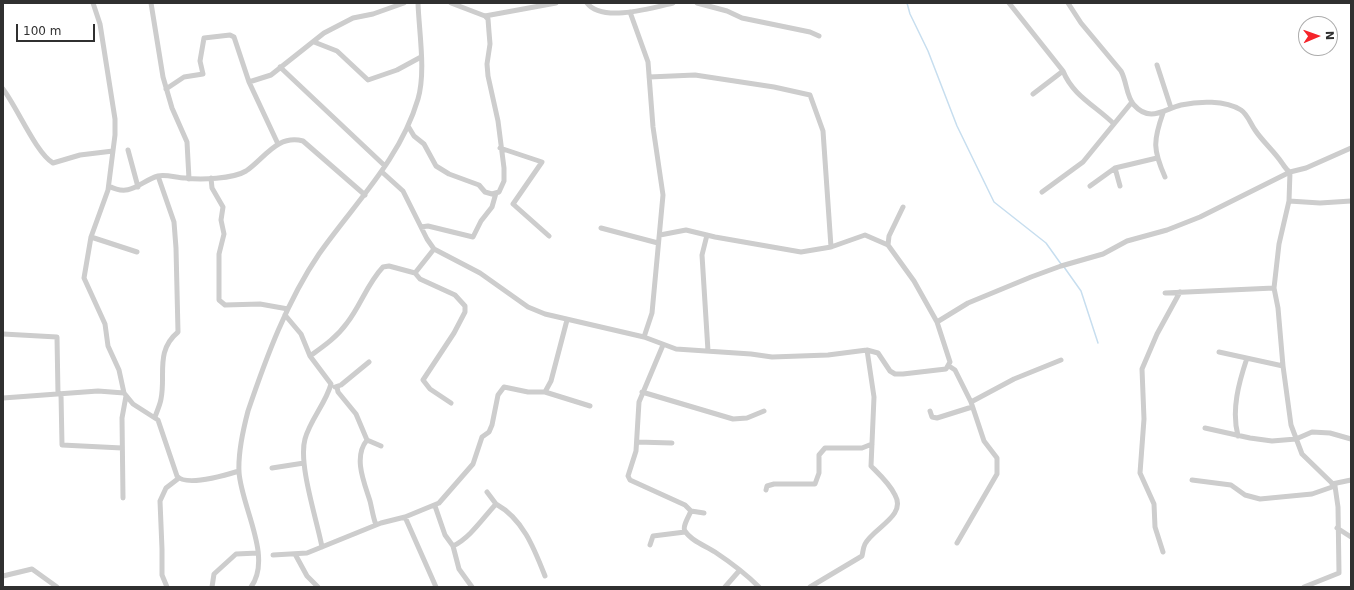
<!DOCTYPE html>
<html>
<head>
<meta charset="utf-8">
<style>
  body { margin:0 }
  #map { position:relative; width:1354px; height:590px; overflow:hidden; background:#fff; font-family:"DejaVu Sans",sans-serif }
  canvas { display:block }
  .frame { position:absolute; inset:0; border:4px solid #303030; pointer-events:none }
  .north { position:absolute; left:1298px; top:16px; width:40px; height:40px; box-sizing:border-box; background:#fff; border:1px solid #acacac; border-radius:50%; rotate:88deg; font-size:11px; font-weight:700; line-height:16px; text-align:center; color:#303030 }
  .north::after { content:''; display:block; margin:auto; width:14px; height:18px; background:#f5242a; clip-path:polygon(50% 0,100% 100%,50% 72%,0 100%) }
  .scale { position:absolute; left:16px; top:24px; width:79px; height:18px; box-sizing:border-box; border:2px solid #303030; border-top:0; padding-left:5px; font-size:12px; line-height:14px; white-space:nowrap; color:#303030; -webkit-text-stroke:3px #fff; paint-order:stroke }
</style>
</head>
<body>
<div id="map">
<canvas width="1354" height="590"></canvas>
<div class="frame"></div>
<div class="north">N</div>
<div class="scale">100 m</div>
</div>
<script>
const ctx = document.querySelector('canvas').getContext('2d');
ctx.lineJoin = 'round';
function trace(path, color, width, dash) { ctx.strokeStyle = color; ctx.lineWidth = width; ctx.lineCap = dash ? 'butt' : 'round'; ctx.setLineDash(dash || []); ctx.stroke(path); }
const stream = new Path2D(`
  M907,3L910,14L928,51L957,126L994,202L1046,243L1061,264
  M1064,267L1081,291L1098,343`);
const street = new Path2D(`
  M93,3L100,24L115,119V135L108,190L91,237L84,278L105,324L108,346L119,370L124,393L133,404L158,420L177,476C186,487 226,475 239,471
  M151,3L163,77L172,108L187,142L189,179
  M451,3L485,16L556,3
  M587,3C602,23 652,8 673,3
  M697,3L727,11L742,18L810,32L819,36
  M1009,3L1063,71L1033,94
  M1068,3L1081,23L1121,71C1127,82 1126,96 1134,105C1150,123 1164,109 1181,105C1199,101 1225,100 1241,110C1248,115 1250,123 1255,130C1263,142 1274,151 1282,163C1285,167 1286,170 1290,172L1289,201L1279,244L1274,288L1278,308L1283,366L1291,425L1302,454L1335,486L1338,507L1339,573L1304,587
  M630,12L648,62L653,127L663,195L652,313L644,337
  M314,42L337,51L368,80L397,70L421,57
  M1157,65L1171,108
  M280,67L385,166
  M1063,71C1073,96 1096,106 1114,124
  M649,77L695,75L774,87L810,95L823,131L831,247
  M249,82L271,75L324,33L353,18L373,14L404,3
  M3,89C17,107 36,153 53,163L80,155L113,151
  M166,89L184,77L203,74L200,61L204,38L230,35L234,37L249,82L278,144
  M1163,113C1153,141 1153,150 1165,177
  M408,126L414,136L424,144L436,166L449,174L479,185L485,192L492,194L499,192L504,181V168L498,121L488,76L487,64L490,44L489,32L488,19L485,16
  M500,148L542,162L513,204L549,236
  M128,150L138,187
  M1115,168L1120,186
  M382,172L403,191L427,239L434,249L480,273L528,307L545,314L644,337L676,349L751,354L772,357L828,355L867,350L878,353L890,371L895,374H903L946,369L950,362L937,322L914,281L888,245L889,236L903,207
  M211,178L212,188L223,207L221,220L224,234L219,254V300L225,305L260,304L288,309
  M109,186C131,198 140,181 158,176C166,174 177,178 185,178C200,180 233,179 246,171C264,159 277,134 303,141L365,195
  M1090,186L1115,168L1157,158
  M1042,192L1083,162L1132,102
  M1289,201L1320,203L1351,201
  M421,227L428,226L473,237L481,221L492,207L496,193
  M601,228L658,243
  M660,235L686,230L715,237L801,252L831,247L865,235L888,245
  M707,235L702,255L708,351
  M91,237L137,252
  M434,249L415,273L420,279L455,295L465,306V312L454,333L423,380L430,389L451,403
  M1165,293L1274,288
  M285,315L301,334L310,356L331,384C326,403 310,420 305,439C298,464 317,520 322,547
  M937,322L968,303L1031,277L1061,266L1103,254L1127,241L1167,230L1200,217L1290,172L1306,168L1351,148
  M3,334L57,337L58,394
  M663,345L639,402L636,451L628,476L630,480L685,505L691,511L704,513
  M1219,352L1283,366
  M310,356C324,346 337,337 347,323C361,305 367,284 383,267L389,266L415,273
  M949,366L955,370L971,402L984,441L997,458V474L957,543
  M335,387L341,385L369,362
  M337,387L338,392L356,414L367,440L381,446
  M545,392L551,381L567,320
  M642,392L733,419L747,418L764,411
  M61,394L62,445L122,448
  M3,398L98,391L124,393
  M971,402L1014,379L1061,360
  M930,411L932,417L937,418L972,407
  M155,417C157,411 160,405 161,399C166,375 155,351 178,332L176,248L174,222L158,176
  M1205,428L1250,438L1272,441L1296,439L1312,432L1330,433L1351,439
  M1238,436C1231,410 1239,382 1247,358
  M367,440C353,457 364,482 370,501C372,509 373,517 376,525
  M637,442L672,443
  M272,468L304,463
  M1192,480L1231,485L1245,495L1260,499L1312,494L1335,486
  M1332,484L1351,480
  M766,490L767,486L774,484H815L819,473V455L825,448H862L872,444
  M487,492L496,504
  M123,498L122,418L126,396
  M435,506L445,535L453,546C470,538 483,518 496,504C523,519 534,548 545,576
  M691,511C689,516 682,527 685,531C691,541 706,546 715,552C730,562 746,574 759,587
  M405,517L436,587
  M1337,528L1351,537
  M650,545L653,536L685,532
  M453,546L459,569L472,587
  M1163,552L1155,527L1154,504L1140,473L1144,419L1142,369L1157,334L1180,292
  M295,554L307,576L318,587
  M273,555L307,553L381,523L405,517L439,503L473,464L482,437L489,432L492,425L498,395L504,387L528,392H545L590,406
  M3,576L32,569L57,587
  M167,587L162,575V549L160,501L166,488L179,478
  M212,587L214,574L236,554L258,553
  M251,587C273,557 241,506 239,472C238,452 243,430 248,411C266,358 287,301 319,254C354,204 400,160 418,99C426,72 419,32 418,3
  M725,587L739,571
  M810,587L862,556C863,552 863,548 865,544C873,528 907,516 895,495C890,484 880,475 871,466L874,397L867,350`);
trace(stream, '#c7deef', 1.5);
trace(street, '#cdcdcd', 5);
</script>
</body>
</html>
